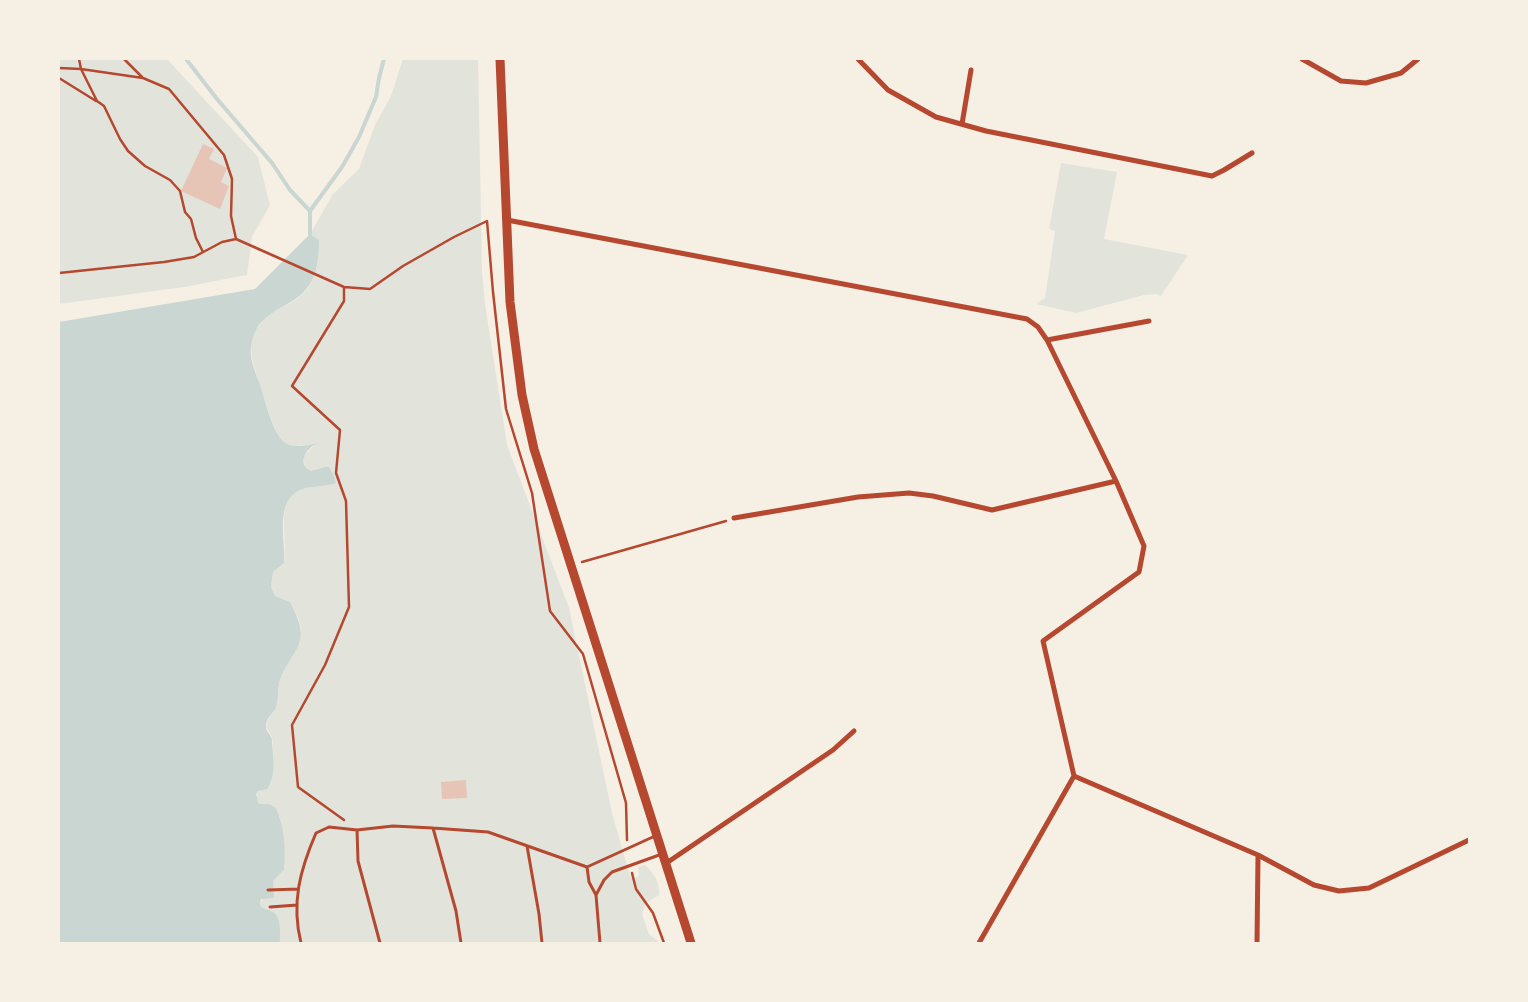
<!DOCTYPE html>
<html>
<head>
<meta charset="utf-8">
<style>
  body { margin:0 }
  #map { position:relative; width:1528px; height:1002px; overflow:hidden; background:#f6efe4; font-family:"Source Sans 3",sans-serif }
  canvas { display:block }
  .frame { position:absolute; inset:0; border:60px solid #f6efe4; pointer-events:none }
</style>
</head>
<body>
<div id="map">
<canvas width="1528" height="1002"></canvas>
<div class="frame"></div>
</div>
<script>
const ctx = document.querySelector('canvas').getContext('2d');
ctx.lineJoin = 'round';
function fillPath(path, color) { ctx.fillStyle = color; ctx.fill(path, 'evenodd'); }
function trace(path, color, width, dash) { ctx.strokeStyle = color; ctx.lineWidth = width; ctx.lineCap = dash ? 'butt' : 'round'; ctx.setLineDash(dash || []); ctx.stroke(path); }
const green = new Path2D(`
  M59,59H167L258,157L270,205L252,237L247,275L184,287L59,304Z
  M403,59H478L482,272L485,304L507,445L569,608L612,813L630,876L634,879L639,875L638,867L645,865C654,873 660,883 659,895L646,903L642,914L649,934L660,943H280C280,934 282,918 273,912C269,910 265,909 261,907L260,903L273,881L284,870C286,849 285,828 276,808L270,804H259L256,794L273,773L274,761L272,737L266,727C267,716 273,715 276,707C279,699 277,689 280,680C285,665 296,651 300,635C303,624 295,611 290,602L275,596L271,587L273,572L284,563C289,519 266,487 332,484L325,467L311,471C305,468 303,463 304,456L315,444C307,445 292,448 285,443C272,432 265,399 259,383C257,374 253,366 252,357C250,349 252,339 255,331C259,323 264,319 271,314C278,308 286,306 294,301C316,287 319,264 319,240L310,234L333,194L359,169L375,125L391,96Z
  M1061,163L1117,172L1104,239L1188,255L1161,296L1155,294L1144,295L1076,313L1036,304L1045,298L1055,231L1049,229Z`);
const water = new Path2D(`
  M310,234L319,240C319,264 316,286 294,300C287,305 278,308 271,314C265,318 259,323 256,330C252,338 250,348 251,356C252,365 256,374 259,382C265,399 271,430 284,442C291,449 309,445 318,443C306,448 296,464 311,471L325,467H329L333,474L336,483C324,487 312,485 300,490C274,501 286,541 284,563L273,572L271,587L275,596L290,602C297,615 305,632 298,646C292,658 284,668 280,680C277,689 279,699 276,707C274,714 265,717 266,727C266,732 270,733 271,737C272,737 272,743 272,744C274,759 276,776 267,789L258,791L256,794L259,804H270L276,808C285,828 286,849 284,870L273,881L274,898L261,899L260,903L261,907C265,909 269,910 273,912C282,918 280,934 280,943H59V322L255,289Z`);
const stream = new Path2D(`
  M186,59L217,99L272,163L290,190L310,211
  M310,234V211L342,167L359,137L376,97L379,78L384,59`);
const building = new Path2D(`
  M203,144L214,149L209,159L227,168L221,182L229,186L220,209L181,191Z
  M466,780L467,798L442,799L441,782Z`);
const path = new Path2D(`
  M79,59L81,69L97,101L104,106L120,139L128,151L145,166L170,180L180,191L185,212L191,219L196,238L203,252
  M124,59L142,77
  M59,68L81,69L143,78L169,89L224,155L232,179L231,216L236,239L222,242L194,257L164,262L59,273
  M59,78L96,101
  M236,239L344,287L370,289L403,266L454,237L487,221L493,292L506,409L532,493L550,611L583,654L626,803L627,840
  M344,287V301L292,386L340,430L336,473L346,501L349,607L325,665L292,725L298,787L344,820
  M582,562L726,521
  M632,873L636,889L653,913L664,943`);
const service = new Path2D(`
  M433,828L456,911L461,943
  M527,846L539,914L542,943
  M587,867L589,882L596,895L600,943
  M268,890L298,889
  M596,895L604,880L612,872L662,854
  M270,907L297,905
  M301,943C291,903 300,870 316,833L329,827L357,830
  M380,943L358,861L357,830L393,826L433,828L488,832L587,867L655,836`);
const minor = new Path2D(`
  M858,59L888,90L936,117L986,131L1212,176L1224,170L1252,153
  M1302,59L1341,81L1366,83L1401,73L1418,59
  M962,124L971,70
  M507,220L1027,319L1038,327L1047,340L1149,321
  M1047,340L1116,481L1144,546L1139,572L1043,641L1074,776
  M734,518L858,497L909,493L933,496L992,510L1116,481
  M1074,776L1258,855L1314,885L1339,891L1369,888L1469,840
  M665,864L833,750L854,731
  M979,943L1074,776
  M1257,943L1258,855`);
const secondary = new Path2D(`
  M500,59L510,302L522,395L534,449L691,943`);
fillPath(green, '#e2e4dc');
fillPath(water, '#c9d6d2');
trace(stream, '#c9d6d2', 4);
fillPath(building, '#e6c5b7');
trace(path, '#b5482f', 2.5);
trace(service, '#b5482f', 3);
trace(minor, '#b5482f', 5);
trace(secondary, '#b5482f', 9);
</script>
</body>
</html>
